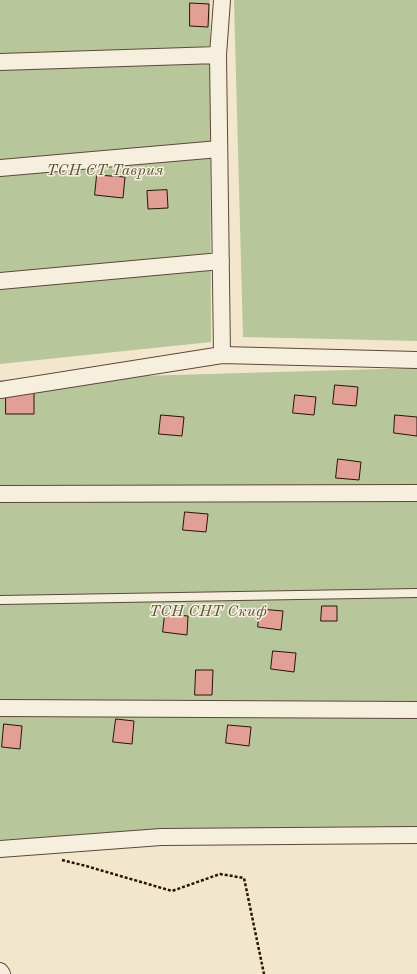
<!DOCTYPE html>
<html>
<head>
<meta charset="utf-8">
<style>
  body { margin:0 }
  canvas { display:block; background:#f2e6cd }
</style>
</head>
<body>
<canvas width="417" height="974"></canvas>
<script>
const ctx = document.querySelector('canvas').getContext('2d');
ctx.lineJoin = 'round';
function fillPath(path, color) { ctx.fillStyle = color; ctx.fill(path, 'evenodd'); }
function trace(path, color, width, dash) { ctx.strokeStyle = color; ctx.lineWidth = width; ctx.lineCap = dash ? 'butt' : 'round'; ctx.setLineDash(dash || []); ctx.stroke(path); }
function label(font, color, halo, rows, align = 'center') {
  ctx.font = font + ' "Old Standard TT",serif'; ctx.lineWidth = 3; ctx.setLineDash([]); ctx.textBaseline = 'middle'; ctx.strokeStyle = halo; ctx.fillStyle = color; for (const [text, x, y, turn = 0] of rows) {
    ctx.save(); ctx.translate(x, y); ctx.rotate((+turn || 0) * Math.PI / 180); ctx.textAlign = isNaN(turn) ? turn : align; if (halo) ctx.strokeText(text, 0, 0); ctx.fillText(text, 0, 0); ctx.restore();
  }
}
const green = new Path2D(`
  M0,0H210L211,342L0,364Z
  M234,0H417V341L243,337Z
  M417,368V844L0,845V380Z`);
const building = new Path2D(`
  M190,3L209,4L208,27L190,26Z
  M97,175L125,177L123,198L95,195Z
  M167,190L168,208L148,209L147,191Z
  M335,385L358,387L356,406L333,404Z
  M6,391H34V414H6Z
  M295,395L316,397L314,415L293,413Z
  M161,415L184,417L182,436L159,434Z
  M395,415L417,417V436L394,433Z
  M338,459L361,462L359,480L336,478Z
  M185,512L208,514L206,532L183,530Z
  M322,606H337V621H321Z
  M260,609L283,611L281,630L258,627Z
  M165,614L188,616L187,635L163,632Z
  M273,651L296,653L294,672L271,669Z
  M196,670H213L212,695H195Z
  M116,719L134,721L132,744L113,742Z
  M4,724L22,726L20,749L2,747Z
  M228,725L251,727L249,746L226,743Z`);
const path = new Path2D(`
  M62,860L86,866L172,891L220,874L244,878L264,974`);
const service = new Path2D(`
  M0,600L417,593`);
const minor = new Path2D(`
  M0,62L218,55
  M0,168L219,149
  M0,281L221,261
  M222,355L218,55L222,0
  M0,390L222,355L417,360
  M0,494L417,493
  M0,708L417,710
  M0,849L161,837L417,835
  M0,971L2,974`);
const parkNames = [
  ["ТСН СТ Таврия",105,171],
  ["ТСН СНТ Скиф",208,612]
];
fillPath(green, '#b7c69b');
fillPath(building, '#e19f96');
trace(building, '#2b130a', 1);
trace(service, '#5d483b', 10);
trace(minor, '#5d483b', 18);
trace(path, '#2b130a', 2.5, [3, 2]);
trace(service, '#f7efde', 8);
trace(minor, '#f7efde', 16);
label('italic 16px', '#5c523d', '#f7efde', parkNames);
</script>
</body>
</html>
